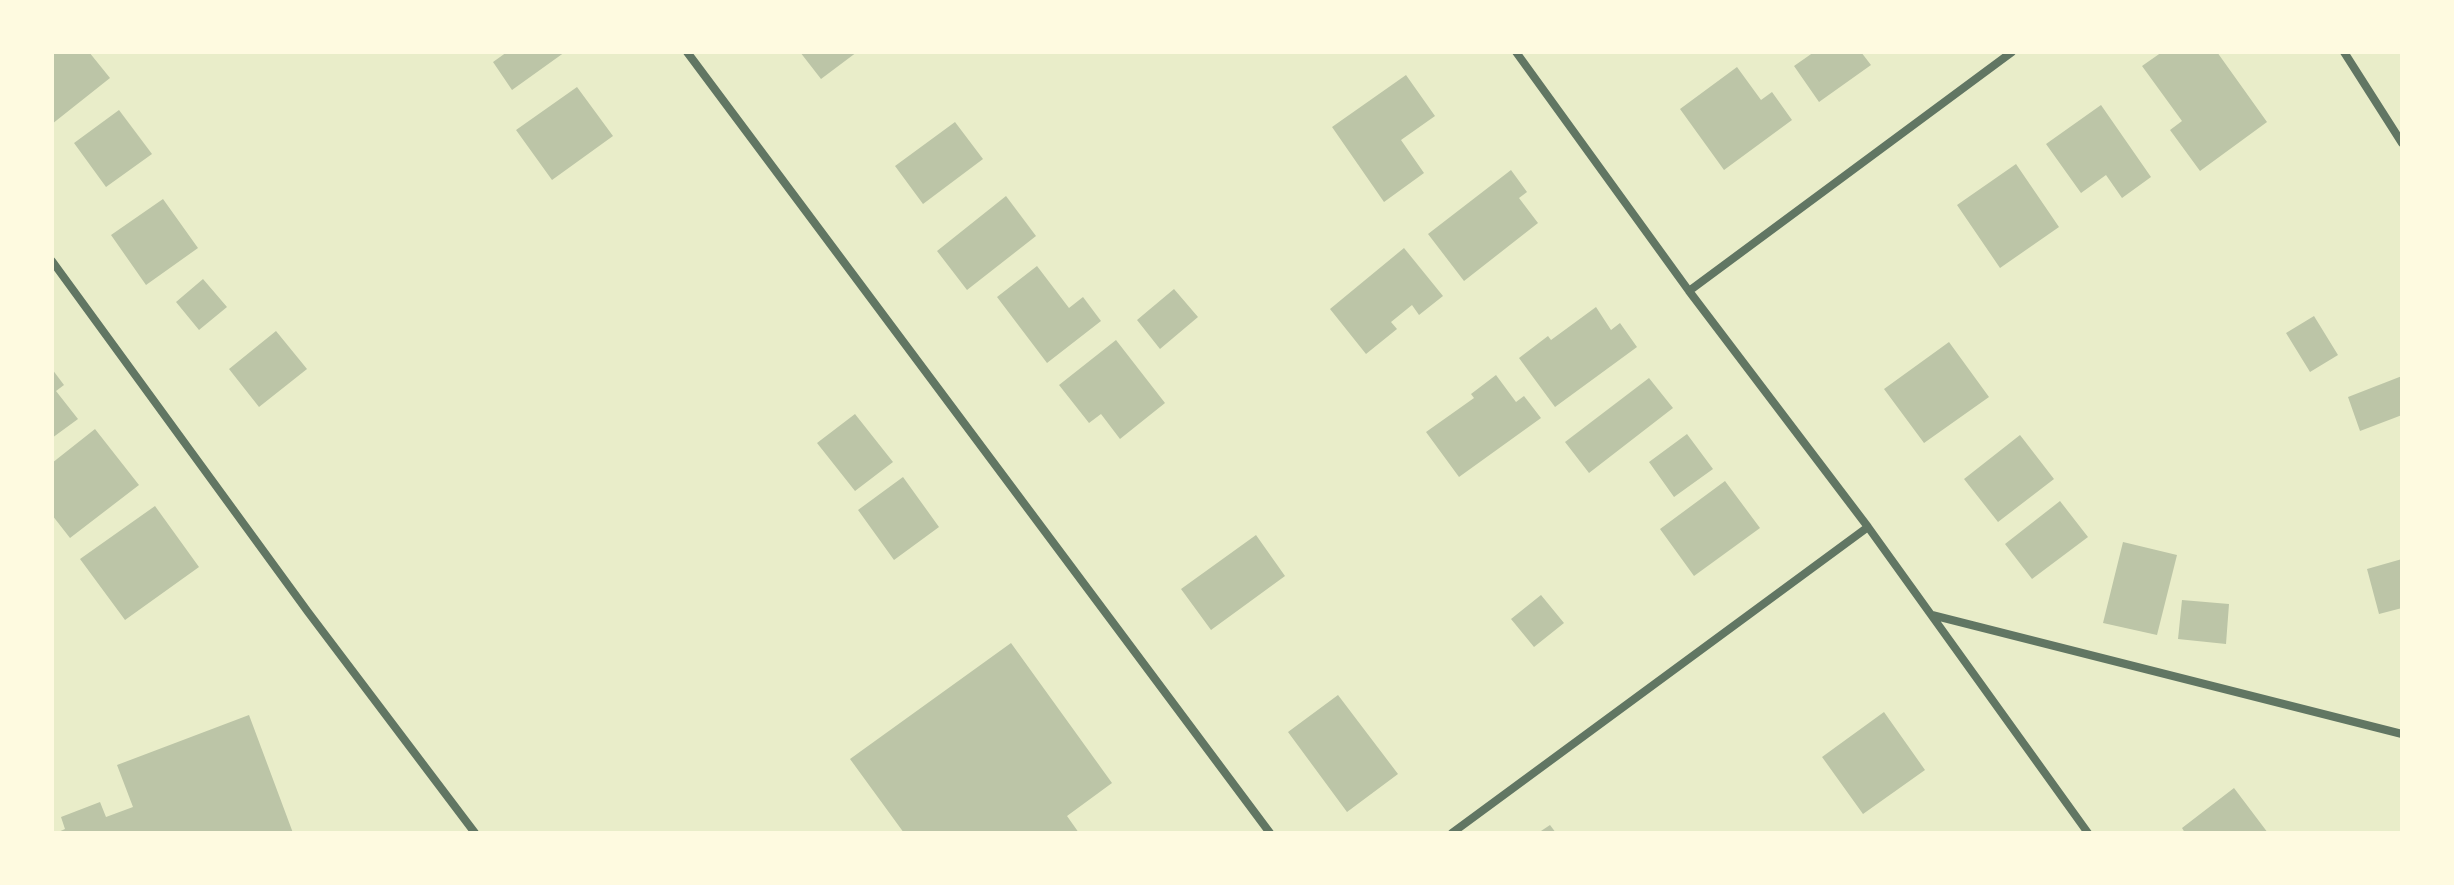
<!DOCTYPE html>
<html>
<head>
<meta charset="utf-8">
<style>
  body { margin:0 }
  #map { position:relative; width:2454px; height:885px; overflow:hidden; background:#e9edc9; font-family:"Times New Roman",serif }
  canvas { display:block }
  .frame { position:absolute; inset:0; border:54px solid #fefae0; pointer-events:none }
</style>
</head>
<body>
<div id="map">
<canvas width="2454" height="885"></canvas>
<div class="frame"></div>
</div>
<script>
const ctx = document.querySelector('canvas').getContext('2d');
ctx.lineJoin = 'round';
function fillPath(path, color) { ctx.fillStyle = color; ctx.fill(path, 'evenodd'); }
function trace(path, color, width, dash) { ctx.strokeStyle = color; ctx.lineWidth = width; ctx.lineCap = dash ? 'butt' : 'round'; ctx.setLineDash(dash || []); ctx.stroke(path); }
const building = new Path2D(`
  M55,52H89L110,78L52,124V54Z
  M507,52H565L512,90L493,62Z
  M800,52H857L821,79Z
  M1814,52H1861L1871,65L1819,102L1794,66Z
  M2162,52H2217L2267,122L2200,171L2170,130L2182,121L2142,66Z
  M1737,67L1761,100L1772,92L1792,120L1724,170L1680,109Z
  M1406,75L1435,116L1401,140L1424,173L1384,202L1332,127Z
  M577,87L613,136L552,180L516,130Z
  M2101,105L2151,177L2122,198L2106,175L2081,193L2046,144Z
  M119,110L152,154L106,187L74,143Z
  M955,122L983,159L923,204L895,166Z
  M2016,164L2059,227L2000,268L1957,205Z
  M1511,170L1527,192L1519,198L1538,223L1464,281L1428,234Z
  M1006,196L1036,236L967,290L937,251Z
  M163,199L198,248L146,285L111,235Z
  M1404,248L1443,296L1419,315L1412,305L1391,322L1397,329L1366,354L1330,309Z
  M1037,266L1069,308L1083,297L1101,321L1047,363L997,297Z
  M203,279L227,307L199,330L176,302Z
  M1174,289L1198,317L1160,349L1137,320Z
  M1596,307L1611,330L1620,323L1637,347L1555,407L1519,358L1548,336L1551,340Z
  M2314,316L2338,355L2310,372L2286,333Z
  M276,331L307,369L259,407L229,369Z
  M1116,340L1165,403L1120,439L1101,414L1089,423L1059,385Z
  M1949,342L1989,397L1924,443L1884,389Z
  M52,369L64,385L56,391L78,419L52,438Z
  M1496,375L1516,402L1524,396L1541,418L1459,477L1426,432L1474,398L1471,394Z
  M2402,376V415L2360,431L2348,397Z
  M1649,378L1673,408L1589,473L1565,442Z
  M855,414L893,462L855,491L817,443Z
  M95,429L139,485L70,538L52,515V463Z
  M1687,434L1713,469L1674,497L1649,462Z
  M2020,435L2054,479L1998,522L1964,479Z
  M903,477L939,527L894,560L858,510Z
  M1725,481L1760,528L1694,576L1660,529Z
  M2060,501L2088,537L2032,579L2005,544Z
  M155,506L199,567L125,620L80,559Z
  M1256,535L1285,576L1211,630L1181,589Z
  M2123,542L2177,555L2157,635L2103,623Z
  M2402,559V608L2379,614L2367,569Z
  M1541,595L1564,623L1534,647L1511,619Z
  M2182,600L2229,604L2226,644L2178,639Z
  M1011,643L1112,783L1067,816L1079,833H904L850,759Z
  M1338,695L1398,774L1347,812L1288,732Z
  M1884,712L1925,770L1863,814L1822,757Z
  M249,715L293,833H56L65,829L61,817L100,802L106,817L133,807L117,765Z
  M2234,788L2268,833H2185L2182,828Z
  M1550,825L1556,833H1538Z`);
const minor = new Path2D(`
  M687,52L1270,833
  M1516,52L1689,291L1868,527L2088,833
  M2344,52L2402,143
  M52,261L308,612L475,833
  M1689,291L2012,52
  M1932,615L2402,734
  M1452,833L1868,527`);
fillPath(building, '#bcc5a7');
trace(minor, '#617663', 8);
</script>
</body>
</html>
